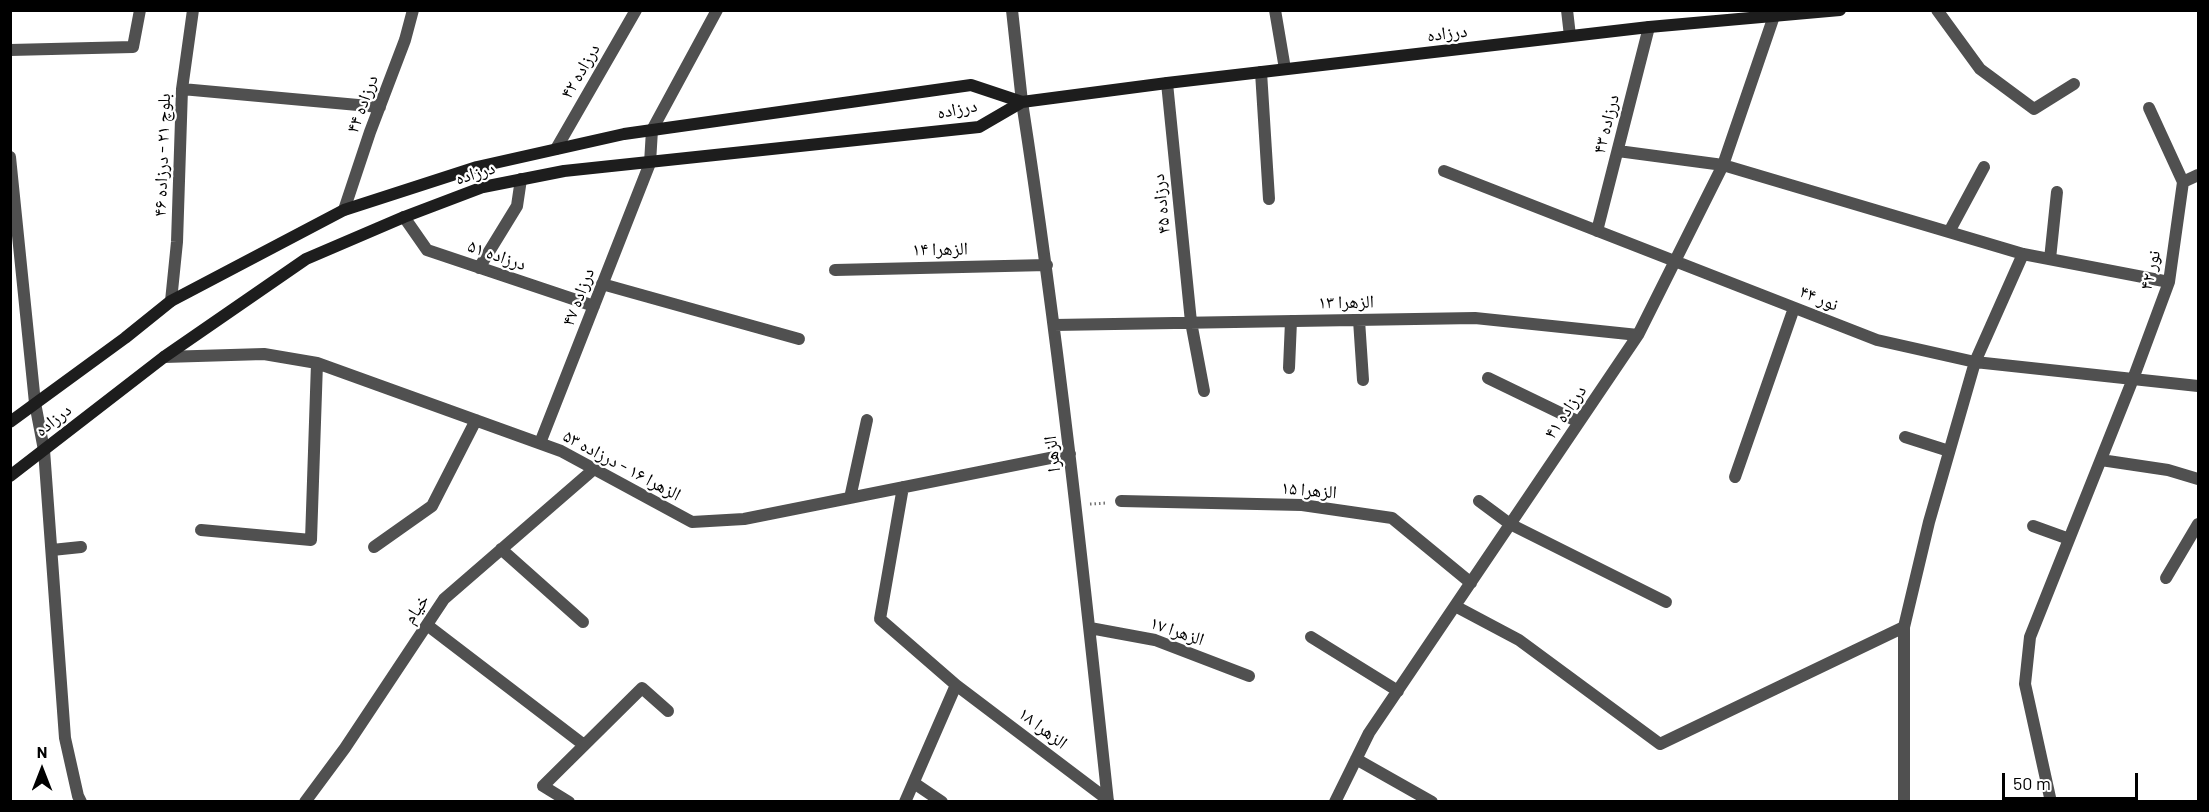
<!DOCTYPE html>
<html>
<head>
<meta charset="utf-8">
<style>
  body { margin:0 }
  #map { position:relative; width:2209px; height:812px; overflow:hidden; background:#fff; font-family:Barlow,sans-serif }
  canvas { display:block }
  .frame { position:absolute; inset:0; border:12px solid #000; pointer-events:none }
  .north { position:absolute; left:12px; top:740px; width:60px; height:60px; -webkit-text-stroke:4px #fff; paint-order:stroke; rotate:0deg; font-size:16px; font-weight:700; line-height:24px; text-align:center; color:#000 }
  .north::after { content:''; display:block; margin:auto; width:21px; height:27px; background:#000; clip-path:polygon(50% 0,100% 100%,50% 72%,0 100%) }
  .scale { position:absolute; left:2002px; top:773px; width:136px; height:27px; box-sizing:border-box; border:3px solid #000; border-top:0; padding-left:8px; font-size:18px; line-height:21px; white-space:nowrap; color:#000; -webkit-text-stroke:4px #fff; paint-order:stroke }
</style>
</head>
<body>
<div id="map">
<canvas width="2209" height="812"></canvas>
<div class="frame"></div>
<div class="north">N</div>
<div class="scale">50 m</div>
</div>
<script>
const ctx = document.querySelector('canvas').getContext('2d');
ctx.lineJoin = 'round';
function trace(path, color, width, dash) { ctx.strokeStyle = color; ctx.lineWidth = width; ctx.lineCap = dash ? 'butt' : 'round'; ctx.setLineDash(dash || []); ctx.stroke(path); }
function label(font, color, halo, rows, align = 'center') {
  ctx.font = font + ' Barlow,"Noto Naskh Arabic",sans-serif'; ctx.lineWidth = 4.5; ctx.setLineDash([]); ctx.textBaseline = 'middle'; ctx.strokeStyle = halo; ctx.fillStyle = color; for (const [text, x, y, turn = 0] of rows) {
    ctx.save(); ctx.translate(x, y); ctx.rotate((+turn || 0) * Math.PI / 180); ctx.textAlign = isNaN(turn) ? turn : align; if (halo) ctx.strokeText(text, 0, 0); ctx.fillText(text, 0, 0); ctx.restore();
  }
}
const path = new Path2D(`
  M1090,504L1107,503`);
const minor = new Path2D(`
  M1275,10L1285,69
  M1937,10L1980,69L2034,109L2074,84
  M10,50L133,47L140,10
  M1261,72L1269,199
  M1167,83L1191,322L1204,391
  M182,89L380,107
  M1022,102C1058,335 1083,568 1108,802
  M2149,108L2183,182
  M556,149L636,10
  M1618,151L1723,165L2023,254L2169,282
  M10,157L35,403L44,450L65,738L78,796L81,802
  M1444,171L1877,340L1975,362L2198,386
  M344,210L370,132L405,40L413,10
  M404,217L427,250L594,306
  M1597,231L1649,27
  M1949,232L1984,167
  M2050,259L2057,192
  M479,268L517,206L521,179
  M835,270L1047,265
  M602,284L799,339
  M171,301L177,242L182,89L193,10
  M1359,320L1363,380
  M1054,325L1475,318L1638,335
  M164,357L264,354L317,363L561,451L692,522L744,519L1070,454
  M1289,368L1291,321
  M1488,378L1579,422
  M1905,437L1949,451
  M540,443L650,163L652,130L717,10
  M2101,460L2168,470L2198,479
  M1735,477L1794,308
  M903,487L880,619L956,685L905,802
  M850,498L867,420
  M1121,501L1302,505L1392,518L1471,583
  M1479,501L1510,524L1666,602
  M2033,526L2069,539
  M201,530L311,540L317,363
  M374,547L432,506L476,420
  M501,549L583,622
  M52,550L81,547
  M2166,578L2198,524
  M1455,606L1519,640L1660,744L1904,627
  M427,625L584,745
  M1090,628L1155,640L1249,676
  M1311,637L1398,691
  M956,685L1108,800
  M1356,759L1432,802
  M914,783L942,802
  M305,802L345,748L444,599L594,469
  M569,802L543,786L642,688L668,711
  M1335,802L1369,733L1638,335L1723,165L1774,16L1773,10
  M1904,802V627L1929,522L1975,362L2023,254
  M2051,802L2025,684L2030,637L2133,379L2169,282L2183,182L2198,175`);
const tertiary = new Path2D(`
  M1012,10L1022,102
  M1567,10L1570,36`);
const secondary = new Path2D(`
  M10,422L125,338L171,301L344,210L477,167L624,134L971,85L1022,102
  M10,476L164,357L306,259L404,217L483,187L564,171L979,127L1022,102L1167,83L1649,27L1840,10`);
const streetNames = [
  ["درزاده",1447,33,-7],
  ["درزاده ۴۲",580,71,-60],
  ["درزاده ۴۴",362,104,-70],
  ["درزاده",957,109,-11],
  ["درزاده ۴۳",1606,124,-76],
  ["بلوچ ۲۱ - درزاده ۴۶",162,155,-88],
  ["درزاده",475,173,-17],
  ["درزاده ۴۵",1161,204,-96],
  ["الزهرا ۱۴",940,249,-1],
  ["درزاده ۵۱",497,255,19],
  ["نور ۴۲",2150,270,-77],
  ["درزاده ۴۷",578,297,-69],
  ["نور ۴۴",1819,298,22],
  ["الزهرا ۱۳",1346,302,-1],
  ["درزاده ۴۱",1565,412,-56],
  ["درزاده",53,420,-38],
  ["الزهرا",1052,454,-97],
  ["الزهرا ۱۶ - درزاده ۵۳",622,465,28],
  ["الزهرا ۱۵",1309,490,5],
  ["خیام",416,609,-56],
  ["الزهرا ۱۷",1177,631,19],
  ["الزهرا ۱۸",1043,728,37]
];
trace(path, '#727272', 3, [1.5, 3]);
trace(minor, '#505050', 12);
trace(tertiary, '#505050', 12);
trace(secondary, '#1d1d1d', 12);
label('18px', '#000', '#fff', streetNames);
</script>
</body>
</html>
